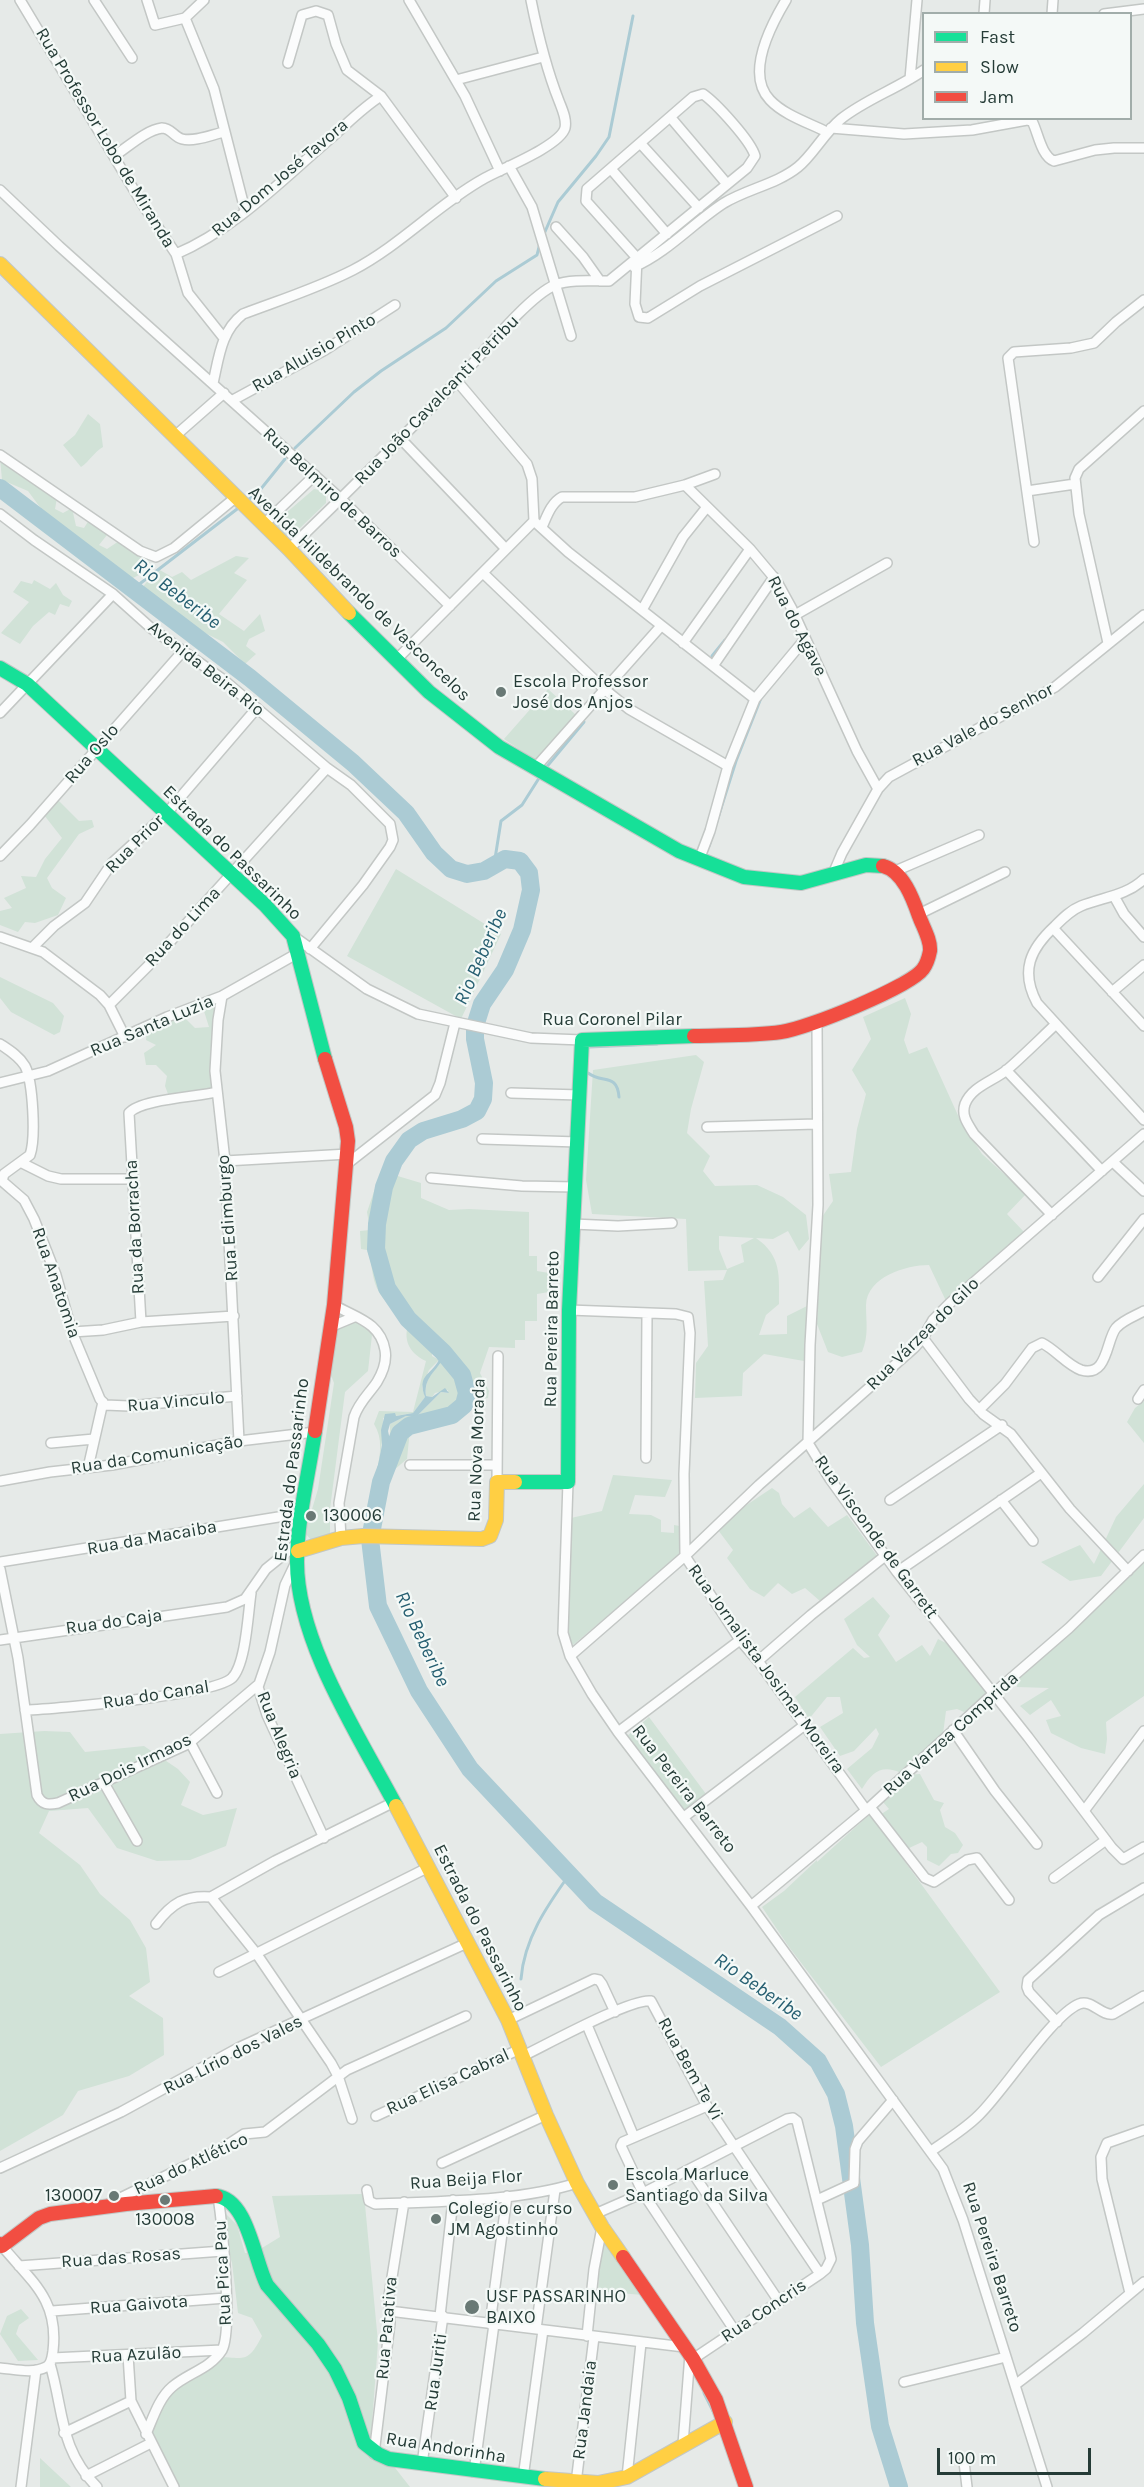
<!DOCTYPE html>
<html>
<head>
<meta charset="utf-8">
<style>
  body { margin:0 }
  #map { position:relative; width:1144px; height:2487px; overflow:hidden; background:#e6eae8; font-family:Karla,sans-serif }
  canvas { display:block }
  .legend { position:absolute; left:922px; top:12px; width:210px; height:108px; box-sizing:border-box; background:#f4f9f7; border:2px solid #a1adaa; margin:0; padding:8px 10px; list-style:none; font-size:18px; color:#253c37 }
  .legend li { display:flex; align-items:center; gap:12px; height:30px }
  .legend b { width:30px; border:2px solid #a1adaa }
  .scale { position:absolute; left:937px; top:2448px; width:154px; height:27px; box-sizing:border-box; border:3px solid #253c37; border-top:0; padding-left:8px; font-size:18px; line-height:21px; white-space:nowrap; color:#253c37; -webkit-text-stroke:4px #f4f9f7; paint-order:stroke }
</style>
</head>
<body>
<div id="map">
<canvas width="1144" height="2487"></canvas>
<ul class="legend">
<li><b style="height:8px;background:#16e098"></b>Fast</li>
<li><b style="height:8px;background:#ffcf43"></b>Slow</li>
<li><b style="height:8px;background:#f24e42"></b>Jam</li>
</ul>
<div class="scale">100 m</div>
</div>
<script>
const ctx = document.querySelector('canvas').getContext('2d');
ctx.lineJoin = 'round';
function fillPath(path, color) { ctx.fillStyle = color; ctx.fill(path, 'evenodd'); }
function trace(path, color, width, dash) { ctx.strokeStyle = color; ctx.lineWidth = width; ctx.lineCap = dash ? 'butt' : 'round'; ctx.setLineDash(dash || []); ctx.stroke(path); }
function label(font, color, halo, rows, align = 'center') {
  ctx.font = font + ' Karla,sans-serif'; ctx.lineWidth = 4.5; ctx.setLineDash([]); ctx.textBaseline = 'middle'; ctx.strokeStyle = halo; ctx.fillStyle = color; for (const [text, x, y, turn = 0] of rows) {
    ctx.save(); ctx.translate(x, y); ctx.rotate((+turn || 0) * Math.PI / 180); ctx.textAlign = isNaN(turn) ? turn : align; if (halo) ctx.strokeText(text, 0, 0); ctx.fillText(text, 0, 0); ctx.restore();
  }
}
const green = new Path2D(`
  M88,414L100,424L103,447C93,453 90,461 81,467L63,445L75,435Z
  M0,458L57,498L55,509L63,513L72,508L76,526L84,528L91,517L107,535L99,545L107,549L119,541L150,562L141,574L129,580L42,510L28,491L2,480Z
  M314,489L319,490L326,496V503L299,529L285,537L272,525Z
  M236,556L249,558L234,573L247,580L219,614L244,631L260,614L265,631L249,639L246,646L256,654L245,664L223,642L191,626L140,590L158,569L172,577L182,572L191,580Z
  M34,580L50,589L56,583L63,595L72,601L69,607L60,604L55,615L49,612L33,626L20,644L1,633L29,602L13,592L21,581L32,584Z
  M548,689L576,715L536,761L504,739Z
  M55,797L79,821L92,820L94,827L79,834L47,878L52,888L66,898L58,915L35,923L25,922L18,932L0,925V911L12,908L4,898L26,888L21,876L36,877L45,859L62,838L44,815Z
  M396,869L501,934L461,1019L347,956Z
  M0,977L53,1003L64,1016L60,1032L54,1035L11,1012L0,998Z
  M905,998L911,1014L904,1040L909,1054L927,1047L961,1122L982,1154L1026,1194L1007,1214L1024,1232L946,1301L929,1265C906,1265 867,1277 866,1305C866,1323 869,1335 862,1352L842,1357L828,1352L817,1324L822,1217L833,1201L829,1174L851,1172L857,1129L866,1094L852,1070L871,1039L863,1017Z
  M217,1000L211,1091L168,1094L165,1086L167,1076L156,1065H146L144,1053L156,1045L146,1040L147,1031L183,1016L195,1028L209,1027L203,1008Z
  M696,1055L704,1062L691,1109L687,1133L710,1156L703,1171L715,1186L757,1185L783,1197L806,1215L809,1239L799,1251L788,1231L773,1239L756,1238C782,1256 779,1276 779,1304L766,1315L759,1335L787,1334V1316L807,1306L804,1361L764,1354L743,1373L742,1396L695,1398L696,1363L708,1346L704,1281L723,1280L727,1270L688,1271L686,1219L592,1214L586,1180L593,1070ZM719,1236L754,1238L741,1245L744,1262L727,1269L719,1249Z
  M381,1171L421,1183V1198L449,1210L469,1209L529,1212V1256H537V1271L549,1273V1292L537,1294V1321H525V1340H515V1348L489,1347L480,1373L489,1391L488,1398L467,1402L465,1411H454L448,1423L429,1425L410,1430L407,1459L394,1470L381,1493L382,1482L380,1472L383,1468L388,1449L386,1446L390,1440V1424L406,1416L418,1415L441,1392L448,1393V1390L435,1393L432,1397L426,1396C425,1381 429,1374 440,1364V1359L432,1351V1356L439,1360L429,1370L422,1387L425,1397L413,1413L383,1418C384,1451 373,1486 370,1518L366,1521C365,1492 392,1452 374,1424L379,1411L413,1412L426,1361C411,1354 403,1342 408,1325C399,1314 386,1304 379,1292C371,1279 373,1263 367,1250L361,1249L360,1231L370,1230L367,1212Z
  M360,1321L371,1331L372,1335L368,1371L345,1392L330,1509V1535L312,1541L305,1533L318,1489L334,1383L329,1370L334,1330L343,1322Z
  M1144,1401V1443L1127,1422L1135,1408Z
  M613,1475L672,1480L665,1497L635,1495L629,1514L651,1515L661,1520V1532L674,1533V1525L685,1527L681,1554L573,1645L568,1635L571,1518L602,1511Z
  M1144,1484V1518L1101,1576L1070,1581L1041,1562L1080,1545L1094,1564L1116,1517Z
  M772,1488L779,1493L782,1504L794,1518L810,1507L828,1527L847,1515L878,1557L820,1601L805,1588L792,1594L778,1583L764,1597L750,1589L727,1558L733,1550L715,1526Z
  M1144,1552V1696L1106,1722L1107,1739L1105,1754L1081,1748L1051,1733L1046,1720L1061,1716L1051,1700L1030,1715L1020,1706L1049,1688L1017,1687L1018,1678Z
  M873,1597L890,1616L878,1635L896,1662L922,1645L930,1656L938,1639L948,1644L991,1696L964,1712L957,1709L946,1711L943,1734L901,1773C882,1764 872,1772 862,1789L847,1769L872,1748L879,1734L876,1728L854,1751L840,1756L820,1727L843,1713L840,1697H827L809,1719L795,1697L853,1648L864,1658L870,1657L857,1645L844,1619Z
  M649,1717L706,1794L685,1810L626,1737Z
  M44,1731L70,1732L85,1752L144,1746L178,1769L190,1782L181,1805L203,1815L237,1808L226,1846L190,1860L157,1861L117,1848L88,1808L49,1811L39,1833L80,1865L100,1894L130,1920L146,1948L150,1982L129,1996L163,2018L164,2055L129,2076L78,2091L63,2115L0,2151V1734Z
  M920,1774L934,1800L944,1803L940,1810L945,1827L955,1833L963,1845L958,1853L951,1854L939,1866L927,1860V1847L922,1842L907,1849L880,1815L889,1809L883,1802L890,1788L904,1775Z
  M870,1814L1000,1992L881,2067L789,1947L762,1907L784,1891L817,1860V1862Z
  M364,2194L378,2342L371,2437L410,2487H180L146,2430C153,2418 161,2400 172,2390C190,2375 203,2378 217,2357C244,2357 247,2365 262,2336L252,2318L238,2313L232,2263L225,2241L224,2212L237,2225L245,2253L257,2251L280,2237L272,2196Z
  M604,2240L642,2295L598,2291L601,2242Z
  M21,2309L29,2318L19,2325L16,2334L38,2360L18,2361L0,2334L7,2316Z
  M40,2458L71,2487H40Z`);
const water = new Path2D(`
  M429,1350L432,1351L441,1362C433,1374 424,1379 426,1396L432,1397L445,1388L449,1393L441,1392L416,1417L406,1416L390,1424L388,1431L390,1440L386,1446C391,1452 393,1463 390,1470L383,1468L380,1472L382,1482L377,1528L370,1529V1509L374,1503V1485L382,1445L381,1430L385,1414L395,1413L396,1416L413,1413L425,1397C417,1375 430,1376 439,1360Z`);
const stream = new Path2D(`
  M544,234L558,202L596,156L609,137L633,16
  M295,448L354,392L381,371L446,328L496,281L537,255L540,243
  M246,502L260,490L285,459
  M133,589L241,506
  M712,656L725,640
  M544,770L584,722
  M709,846L736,761L761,698
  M494,865L501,821L522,805L541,775
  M589,1047L657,1044
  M588,1073C603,1084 617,1073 619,1097
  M521,1979C524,1939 547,1906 569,1875
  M704,2393L714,2413`);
const river = new Path2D(`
  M0,488L250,678L353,763L406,813L434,853L451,869L467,874L484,871L505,859L520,861L529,873L531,890L522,930L505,970L482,1004L475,1026V1039L484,1083L483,1099L477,1111L462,1119L423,1131L409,1140L394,1161L384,1187L377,1224L376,1249L387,1288L408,1319L443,1352L462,1375L467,1393L464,1405L452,1415L409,1426L400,1433L381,1482L370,1539L378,1606L419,1691L470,1769L595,1902L780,2027L818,2061L836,2094L844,2126L860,2245L865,2323L880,2426L899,2487`);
const street = new Path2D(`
  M20,0L143,205L176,254L188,293L223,337
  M94,0L132,58
  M147,0L155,25L185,18L204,0
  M409,0L465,96L500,171
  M786,0C771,25 745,74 770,100C784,115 809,123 827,132
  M984,14L985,0
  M1052,14L1053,0
  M1104,14L1144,9
  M185,18L214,89L245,210
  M288,63L302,15L316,11L328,15L336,44L347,70L381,96L456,198
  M910,79L917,0
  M456,80L543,57
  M671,118L727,184
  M831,128L904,134L972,130L1027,120L1032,121C1038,132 1041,156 1054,161L1095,150L1114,148H1144
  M641,144L699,208
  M114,156C128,147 146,130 162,128C171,128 174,137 182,139C195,142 211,135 224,132
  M509,166L532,207L571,336
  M611,169L667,234
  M0,190L59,246L341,499L450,606
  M556,227L583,257L600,281
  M176,254C235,229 283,179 331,138C348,123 362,108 381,96
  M634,267C668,252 693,223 724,203C747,189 777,184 798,167C813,155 824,133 841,119C866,99 897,89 924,70
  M457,381L527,464L532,479L534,521
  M213,383C219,357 221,331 243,314C280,300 318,288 353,270C401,245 438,204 485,178C501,169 560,146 565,128C567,119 562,109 559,101C546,68 538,35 531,0
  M233,400L325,350L395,305
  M175,436L224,393
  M400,438L506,549
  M0,455L140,551L156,557L174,548L235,498
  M685,485L750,549L776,580L792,609L857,751L878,789
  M1027,491L1075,484
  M0,514L34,540L113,594L151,628L225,681L327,768L351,785L390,824L393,840L390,847L363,885L310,949
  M534,521L568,552L755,699
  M263,525L315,475
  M542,527C547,516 551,503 562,497H635L685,485L715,474
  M1034,542L1008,358L1014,352L1071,348L1094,343L1116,322L1144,300
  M289,549C346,494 402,438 457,381C480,357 527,297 555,285C570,279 593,281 609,281L747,168L755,156C751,141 716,103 703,94L693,97L587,189L586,201L637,258L635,304L639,317L648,318L700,286L837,216
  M483,573L604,689L629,709L728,766
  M642,610L683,537L707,507
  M795,615L887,563
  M683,643L750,549
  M1108,643L1079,514L1075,478L1079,469L1144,411
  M396,660L534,521
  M713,666L774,577
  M0,713L113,594
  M535,768L661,626
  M0,856L30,825L183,651
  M699,860L710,831L728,766L755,699L805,639
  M893,872L979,835
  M833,874L842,853L878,789L889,777L1055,687L1144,615
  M1144,879C1126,896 1103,897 1081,906C1071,910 1063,918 1055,926C1030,949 1020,971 1037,1003L1144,1120
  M1114,896L1124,914L1144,937
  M919,914L1005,872
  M1053,928L1144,1026
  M293,936L367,989L418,1014L531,1038L582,1040
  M0,937L43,952L100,995L109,1005L125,1037
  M33,947L54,926L85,903L112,863L166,814L257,708
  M1112,992L1144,965
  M222,996L218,1020L215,1071L225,1161L239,1441
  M109,1005L149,965L327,768
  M817,1023L818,1205L810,1345L808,1443L830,1479L897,1572L1028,1737L1112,1848L1123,1859L1144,1847
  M0,1044C9,1050 19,1056 25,1066C33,1082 36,1138 30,1155L4,1174L2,1181L24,1200L34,1219L56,1275L72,1332L100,1399L105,1405L129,1406L237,1396
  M1006,1070L1102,1171
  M0,1083L48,1071L167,1017L222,996L298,953
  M511,1093L580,1095
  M707,1127L817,1124
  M482,1139L578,1142
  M225,1161L348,1154
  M1113,1162L1144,1191
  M22,1163L48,1176L61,1179H132
  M347,1164L435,1095L440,1083L455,1023
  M431,1178L522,1186L576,1187
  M1052,1215L974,1134C968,1124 961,1116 965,1104C972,1086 994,1081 1008,1069C1024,1055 1040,1039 1056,1024
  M573,1224L618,1226L672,1223
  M1098,1277L1144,1219
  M334,1305C356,1318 380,1322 385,1350C387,1361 383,1372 377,1382C369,1394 359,1402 354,1417L339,1503L341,1538
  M569,1310L676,1314L688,1317L690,1333L684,1474L685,1556L740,1640L758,1661L866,1810
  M141,1322L129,1113C141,1099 197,1097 217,1092
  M330,1327L354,1317
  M72,1332L103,1330L141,1322L234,1316
  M923,1338L969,1399L983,1414L1011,1434L1070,1509L1128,1571
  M1138,1399L1144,1390
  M979,1410L1005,1384L1032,1348L1042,1343C1056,1350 1067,1365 1081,1370C1108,1378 1106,1340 1116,1328C1123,1320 1135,1316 1144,1311
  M51,1443L94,1439
  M646,1458L647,1314
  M410,1465H497
  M88,1468L103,1402
  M0,1481L50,1472L112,1465L239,1441L315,1432
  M497,1482L498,1356
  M568,1482L563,1633L570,1656L592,1694L618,1732L751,1906L943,2169L963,2220L1047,2487
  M890,1500L1002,1425
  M1001,1500L1033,1541
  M0,1562L303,1513
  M296,1562L285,1585L270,1652L258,1687L267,1715L324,1838
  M0,1569L18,1658L37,1795C42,1805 48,1805 58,1803L188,1744L259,1684
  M897,1572L1041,1473
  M0,1640L227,1607L245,1599L266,1569L298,1543
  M570,1656L685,1556L759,1485L914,1348L923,1338L933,1320L950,1303L1144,1134
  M758,1661L811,1615L885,1556
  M25,1710C57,1709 214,1695 232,1678C246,1664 248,1613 251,1593
  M953,1730L995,1791L1037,1844
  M618,1732L740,1640
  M190,1742L217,1793
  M104,1783L137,1841
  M870,1807L925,1878L934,1882L967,1860L977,1858L1009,1900
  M1084,1811L1144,1731
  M684,1817L806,1724
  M1054,1878L1106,1840
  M211,1897L256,1953L331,2063L338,2076L352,2119
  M211,1897L275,1861L394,1802
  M751,1906L870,1807L994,1693L1069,1628L1144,1555
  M156,1924C172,1903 185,1895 211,1897
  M219,1972L429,1867
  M508,2020L594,1979L599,1980L602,1984L615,2012
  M1057,2022L1029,1992L1027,1987L1028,1980L1099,1915L1144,1888
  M587,2025L634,2137
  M523,2056C546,2045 631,1998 651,2001L707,2106L820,2274
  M707,2106L623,2142L621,2146L643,2193L735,2331
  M376,2116L520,2049
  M931,2151C947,2140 965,2129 979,2115C1004,2091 1052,2015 1079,2004C1092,1999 1101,2016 1113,2014L1144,1996
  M442,2163L546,2115
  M0,2168L121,2112L240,2047L467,1943
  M690,2169L778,2300
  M367,2190L369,2201L375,2204C439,2201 517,2202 577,2183
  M817,2200L854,2183L855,2149L858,2141L893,2100
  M110,2203L221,2149L244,2134L265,2132L347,2070L466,2016
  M595,2214L643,2193L787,2119L793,2118L797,2121L831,2259L826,2269L820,2274L693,2359
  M19,2266L223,2251
  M1130,2293L1102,2179L1101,2157L1107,2143L1144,2130
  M52,2311L226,2298
  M389,2311L684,2347
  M440,2316L453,2200
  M490,2324L507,2196
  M536,2329L555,2190
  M587,2336L594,2269L602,2227
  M128,2355L131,2401L174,2487
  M52,2358L222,2350C233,2330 222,2223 218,2196
  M50,2364C64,2411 59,2449 97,2487
  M0,2368C14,2369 33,2374 46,2367C52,2364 52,2357 53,2351C59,2300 32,2282 2,2246
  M904,2382L1006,2357
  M1015,2385L1083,2333L1144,2282
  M64,2433L131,2401
  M146,2434C153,2418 159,2398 172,2387C188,2373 210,2369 222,2350
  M683,2444L690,2354
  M374,2454L390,2323L389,2296L404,2202
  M964,2462L967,2487
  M422,2464L443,2316
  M474,2472L494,2324
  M86,2476L151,2443
  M627,2477L641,2343
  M523,2478L543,2330
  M576,2483L594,2337
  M21,2487L36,2370`);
const fast = new Path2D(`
  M349,613L429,692L499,747L679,851L744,877L801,883L866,865L883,866
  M0,668L27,684L265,905L293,936L325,1059
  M315,1431C309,1473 297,1519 297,1562C297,1642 359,1736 396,1806
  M515,1482H568L569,1310L582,1040L694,1036
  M216,2196C248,2199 254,2260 267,2285L318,2344L335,2369L349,2398L364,2443L378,2454L389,2459L545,2479`);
const slow = new Path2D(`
  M0,264L289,549L349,613
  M298,1551L341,1538L363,1536L482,1539L490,1536L496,1520L497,1482H515
  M396,1806L508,2020L546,2115L577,2183L602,2227L623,2257
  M545,2479L598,2483L627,2477L725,2422`);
const jam = new Path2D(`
  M694,1036C723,1035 753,1036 781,1032C806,1029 910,987 923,969C926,965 929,956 930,951C931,940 923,927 919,916C913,899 903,871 883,866
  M315,1431L334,1305L348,1141L346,1127L325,1059
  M0,2244L2,2246L39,2218L50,2214L126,2204L216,2196
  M623,2257L693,2359L716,2400L746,2487`);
const markers = [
  [501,692,6,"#697975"],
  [311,1516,6,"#697975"],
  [613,2185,6,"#697975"],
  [114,2196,6,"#697975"],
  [165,2200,6,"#697975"],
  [436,2219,6,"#697975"],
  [472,2307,8,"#697975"]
];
const streetNames = [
  ["Rua Professor Lobo de Miranda",105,138,59],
  ["Rua Dom José Tavora",280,178,-40],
  ["Rua Aluisio Pinto",314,353,-30],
  ["Rua João Cavalcanti Petribu",437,400,-46],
  ["Rua Belmiro de Barros",332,493,43],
  ["Avenida Hildebrando de Vasconcelos",359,594,44],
  ["Rua do Agave",797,626,63],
  ["Avenida Beira Rio",206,669,38],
  ["Rua Vale do Senhor",983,725,-28],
  ["Rua Oslo",92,754,-49],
  ["Rua Prior",135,844,-45],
  ["Estrada do Passarinho",232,853,44],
  ["Rua do Lima",183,927,-47],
  ["Rua Coronel Pilar",612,1020],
  ["Rua Santa Luzia",152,1026,-23],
  ["Rua Edimburgo",228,1218,-94],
  ["Rua da Borracha",135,1227,-93],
  ["Rua Anatomia",56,1283,71],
  ["Rua Pereira Barreto",552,1329,-89],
  ["Rua Várzea do Gilo",923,1334,-45],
  ["Rua Vinculo",176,1402,-5],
  ["Rua Nova Morada",477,1450,-88],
  ["Rua da Comunicação",157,1455,-9],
  ["Estrada do Passarinho",292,1470,-83],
  ["Rua Visconde de Garrett",876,1537,54],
  ["Rua da Macaiba",152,1538,-10],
  ["Rua do Caja",114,1622,-8],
  ["Rua Jornalista Josimar Moreira",766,1669,54],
  ["Rua do Canal",156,1695,-9],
  ["Rua Varzea Comprida",951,1734,-42],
  ["Rua Alegria",279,1735,68],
  ["Rua Dois Irmaos",130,1768,-26],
  ["Rua Pereira Barreto",684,1789,52],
  ["Estrada do Passarinho",480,1928,63],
  ["Rua Lírio dos Vales",233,2055,-27],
  ["Rua Bem Te Vi",690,2069,61],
  ["Rua Elisa Cabral",448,2082,-25],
  ["Rua do Atlético",191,2164,-25],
  ["Rua Beija Flor",466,2180,-4],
  ["Rua Pereira Barreto",992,2257,72],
  ["Rua das Rosas",121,2258,-4],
  ["Rua Pica Pau",223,2273,-93],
  ["Rua Gaivota",139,2305,-4],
  ["Rua Concris",764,2311,-34],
  ["Rua Patativa",387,2328,-85],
  ["Rua Azulão",136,2355,-3],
  ["Rua Juriti",436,2372,-82],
  ["Rua Jandaia",585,2410,-83],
  ["Rua Andorinha",446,2448,9]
];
const poiNames = [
  ["Escola Professor",513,682],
  ["José dos Anjos",513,703],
  ["130006",323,1516],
  ["Escola Marluce",625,2175],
  ["Santiago da Silva",625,2196],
  ["130007",102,2196,"right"],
  ["Colegio e curso",448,2209],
  ["JM Agostinho",448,2230],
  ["130008",165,2220,"center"],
  ["USF PASSARINHO",486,2297],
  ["BAIXO",486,2318]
];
const waterNames = [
  ["Rio Beberibe",177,594,37],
  ["Rio Beberibe",481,957,-66],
  ["Rio Beberibe",422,1639,65],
  ["Rio Beberibe",758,1987,35]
];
fillPath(green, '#d1e2d7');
fillPath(water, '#abcbd4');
trace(stream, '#abcbd4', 3);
trace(river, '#abcbd4', 18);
trace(street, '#c3c7c5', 12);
trace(fast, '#c2c7c5', 16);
trace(slow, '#c2c7c5', 16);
trace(jam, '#c2c7c5', 16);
trace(street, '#fbfcfc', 9);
trace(fast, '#16e098', 14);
trace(slow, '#ffcf43', 14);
trace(jam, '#f24e42', 14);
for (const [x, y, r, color] of markers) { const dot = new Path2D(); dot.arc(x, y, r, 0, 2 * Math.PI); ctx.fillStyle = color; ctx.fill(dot); trace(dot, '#f4f9f7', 2); }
label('18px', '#253c37', '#f4f9f7', streetNames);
label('18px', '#253c37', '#f4f9f7', poiNames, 'left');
label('italic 20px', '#265f71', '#f4f9f7', waterNames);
</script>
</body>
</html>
